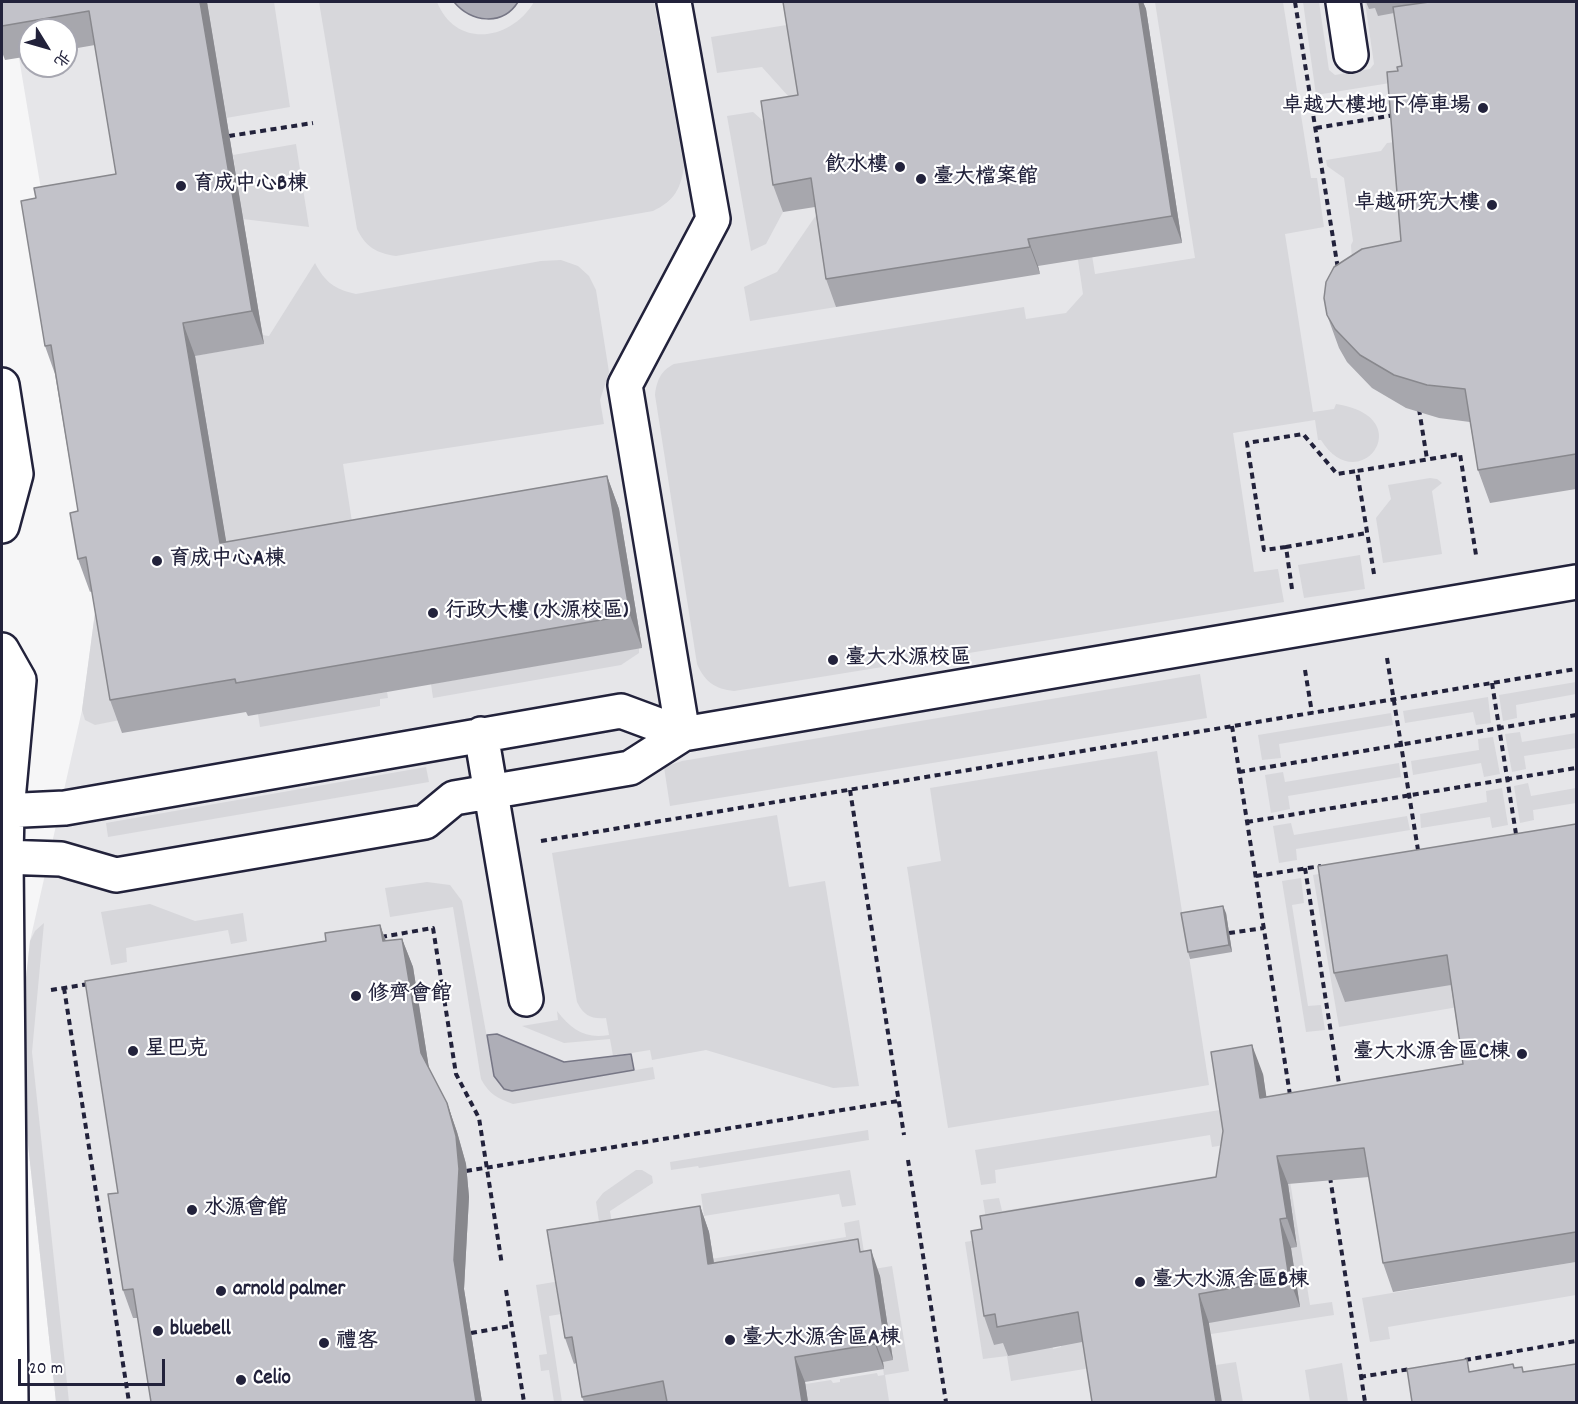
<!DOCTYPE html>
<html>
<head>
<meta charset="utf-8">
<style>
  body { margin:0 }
  #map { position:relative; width:1578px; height:1404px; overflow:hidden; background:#f6f6f7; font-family:Dekko,"LXGW WenKai TC",sans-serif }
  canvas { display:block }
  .frame { position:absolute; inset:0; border:3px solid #22223b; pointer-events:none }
  .north { position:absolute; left:18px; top:18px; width:60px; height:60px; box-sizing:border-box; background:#fff; border:2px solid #a7a7b1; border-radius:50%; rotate:127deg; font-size:16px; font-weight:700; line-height:24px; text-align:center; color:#22223b }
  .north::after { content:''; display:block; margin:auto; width:21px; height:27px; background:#22223b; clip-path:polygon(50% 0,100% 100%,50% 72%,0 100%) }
  .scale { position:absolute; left:18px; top:1359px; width:147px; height:27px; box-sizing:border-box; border:3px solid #22223b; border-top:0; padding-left:8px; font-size:18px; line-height:21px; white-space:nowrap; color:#22223b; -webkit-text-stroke:4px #fff; paint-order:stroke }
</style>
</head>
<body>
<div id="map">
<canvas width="1578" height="1404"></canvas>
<div class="frame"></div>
<div class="north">北</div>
<div class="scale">20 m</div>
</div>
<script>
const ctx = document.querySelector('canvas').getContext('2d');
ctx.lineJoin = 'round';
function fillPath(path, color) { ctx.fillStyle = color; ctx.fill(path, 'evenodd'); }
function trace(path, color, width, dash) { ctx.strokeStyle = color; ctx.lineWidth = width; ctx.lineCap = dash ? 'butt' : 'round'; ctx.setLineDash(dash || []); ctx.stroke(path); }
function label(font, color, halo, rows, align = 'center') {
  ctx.font = font + ' Dekko,"LXGW WenKai TC",sans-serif'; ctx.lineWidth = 4.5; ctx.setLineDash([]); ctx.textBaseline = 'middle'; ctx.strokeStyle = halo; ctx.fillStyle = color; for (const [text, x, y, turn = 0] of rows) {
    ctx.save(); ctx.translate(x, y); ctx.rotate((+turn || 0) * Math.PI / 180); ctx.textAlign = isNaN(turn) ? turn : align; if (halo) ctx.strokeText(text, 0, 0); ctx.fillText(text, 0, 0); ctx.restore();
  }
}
const built = new Path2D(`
  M2,2H1576V1390L1520,1378L1408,1402H56L18,1052L30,941L82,710L98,591L48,231L19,58ZM30,30H66V66H30Z`);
const green = new Path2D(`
  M207,2H274L290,107L226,118Z
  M319,2H437C456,49 511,41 534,2H654L684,166C681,189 674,201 653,211L396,256C376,253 366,247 357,229Z
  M1040,2L1052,3L1095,274L1195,258L1155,2H1283L1311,178H1317L1324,227L1285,234L1313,412L1334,409L1336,404C1422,417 1359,501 1321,440H1318L1315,420L1233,433L1254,572L1278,569L1284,602L734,691C715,689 705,682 697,664L655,395C657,379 661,371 674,364L1024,307L1026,319L1066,313L1083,294Z
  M1303,2H1319L1329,70L1335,75L1370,69L1374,64L1365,2H1452L1414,99L1396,82L1316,95Z
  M793,24L807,117L762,67L717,73L711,37Z
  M753,112L771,128L783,212L766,244L751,251L727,116Z
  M1403,141L1413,269L1352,261L1351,245L1353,241L1344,178L1327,166L1326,160L1381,151L1387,143Z
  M296,144L309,227L243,219L233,155Z
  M821,208L836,307L750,321L744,287L777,272Z
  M561,260L578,266L589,276L596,290L609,372L600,400L604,424L343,464L357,554L232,576L130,367L263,344L262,335L269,336L315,263C325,282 334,289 356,294L541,261Z
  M1430,478L1437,479L1442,483L1432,491L1442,554L1383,563L1376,518L1391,499L1388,485Z
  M1360,555L1365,589L1304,598L1298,565Z
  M98,590L120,720L95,725L85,720L82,710Z
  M639,648V653L621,665L433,698L431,684Z
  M1200,674L1207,718L670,806L664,767L682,761Z
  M1576,682V694L1516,705L1517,718L1503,721L1499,695Z
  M387,692L388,698L380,699V706L260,727L258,714Z
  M1488,697L1491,723L1476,725L1473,712L1405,723L1403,711Z
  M1391,713L1393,725L1279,744L1281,758L1262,760L1258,735Z
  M1520,732L1522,742L1576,733V748L1524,756L1526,769L1512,772L1505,734Z
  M1493,737L1500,774L1484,777L1481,763L1413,775L1411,761L1479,750L1478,739Z
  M1157,751L1209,1085L948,1128L907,867L941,861L930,788Z
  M1399,763L1401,777L1288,796L1290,809L1271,813L1265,775L1283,772L1285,782Z
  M426,767L429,782L108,837L106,823Z
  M1528,783L1531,796L1576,788V803L1533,810L1534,820L1520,823L1514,786Z
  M1502,788L1508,825L1492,828L1490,817L1421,828L1420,814L1487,802L1486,791Z
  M777,815L789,887L825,881L859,1086L833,1088L706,1050L652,1060L650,1050L613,1056L610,1039L564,1043L522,1026L558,1020L557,1011C572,1030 585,1039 609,1035L606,1018C591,1019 584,1016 577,1002L552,853Z
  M1407,816L1410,830L1296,849L1297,860L1279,863L1273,826L1291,823L1294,835Z
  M1576,831L1472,982L1476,1004L1339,1027L1313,875Z
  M1301,878L1304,903L1292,905L1308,1006L1321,1005L1325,1030L1306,1032L1282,881Z
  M427,882L450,885L462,901L494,1076L512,1091L653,1067L655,1079L513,1104C498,1099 489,1094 481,1079L453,907L390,917L385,888Z
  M150,904L195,921L243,913L247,941L231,944L228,930L126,948L127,962L111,965L101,912Z
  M44,923L32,1052L69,1402H56L18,1052L30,941L35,931Z
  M1226,1109L1231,1144L1212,1147L1210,1135L995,1170L996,1183L981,1185L975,1150Z
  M868,1130L869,1140L699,1168L698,1166L671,1170L670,1162Z
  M1301,1162L1290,1181L1310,1305L1332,1302L1334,1315L1211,1334L1209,1319L1292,1305L1293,1308L1300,1307L1291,1248L1297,1246L1290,1201L1006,1343L1008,1355L1015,1354V1350L1052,1344L1053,1349L1061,1347V1343L1098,1337L1103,1366L1011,1381L1007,1356L983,1359L965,1242L989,1238L983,1200L999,1198L1002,1211Z
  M636,1170H642L652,1176L653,1183L610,1211L615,1242L603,1248L596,1202L603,1193Z
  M850,1170L856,1205L842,1207L839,1194L704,1216L701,1194Z
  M859,1220L866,1265L716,1290L711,1259L846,1237L844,1223Z
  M681,1261L686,1294L549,1316L562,1402H554L549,1370L541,1371L539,1355L547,1354L536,1285Z
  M1576,1262V1295L1388,1327L1390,1339L1370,1342L1362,1298Z
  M892,1266L909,1371L885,1375L889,1401L795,1402L793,1386L831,1380L833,1383L840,1382V1379L877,1373L878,1376L884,1375L868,1270Z
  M1236,1362L1243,1402H1222L1216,1365Z
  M1342,1363L1348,1402H1310L1305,1370Z`);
const water = new Path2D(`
  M454,2H518C502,27 471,22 454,2Z
  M497,1034L564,1062L631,1054L634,1070L512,1091L504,1089L494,1076L487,1035Z`);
const path = new Path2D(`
  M1295,2L1338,269
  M1316,128L1395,115
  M229,136L313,123
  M1419,409L1427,459
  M1286,547L1264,550L1247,443L1303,434L1337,474L1357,471
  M1374,574L1357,471L1460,454L1476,555
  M1292,589L1286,547L1367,533
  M1387,658L1418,850
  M1305,670L1312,713
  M1492,683L1516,834
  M1232,726L1290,1095
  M1239,772L1576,715
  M850,790L904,1135
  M1247,822L1576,768
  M541,841L1576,669
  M1305,868L1340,1090
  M1256,876L1321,866
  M1229,933L1264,928
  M381,937L433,928L456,1074L479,1118L502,1265
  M64,988L129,1402
  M51,990L89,984
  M908,1160L946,1402
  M466,1171L898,1101
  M1330,1177L1365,1402
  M506,1290L524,1402
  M471,1333L511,1326
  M1465,1360L1576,1341
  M1360,1377L1410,1369`);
const minor = new Path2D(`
  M674,2L713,219L625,385L683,734
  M1343,2L1351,55
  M2,385L16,474L2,526
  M2,650L19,680L7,811L6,857L11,1402
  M481,734L526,999
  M2,811L65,808L621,711L683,734
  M2,857L61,859L116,875L425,822L454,798L630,768L683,734L1576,582`);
const wall = new Path2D(`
  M2,2H207L264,344L195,356L226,542L607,476L619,509L642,648L248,716L246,712L122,733L110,700L92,591L90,592L78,559V511L55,374L45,346L36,198L116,174L95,45L66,50V30H30V56L5,60L2,52Z
  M783,2H1143L1146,9L1182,243L1038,266L1040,274L836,307L826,279L815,207L783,212L773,185L798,95Z
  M1366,2H1576V489L1490,503L1478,470L1470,422L1439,418L1406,408L1372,388L1347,362L1339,348L1327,315L1401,241L1398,71L1402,66L1394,13L1378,16L1375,8L1369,9Z
  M1576,824V1262L1393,1292L1383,1263L1369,1177L1288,1184L1297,1247L1291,1248L1300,1307L1209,1323L1082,1342L1008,1356L1003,1343L994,1345L984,1316L982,1229L1216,1177L1263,1074L1266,1097L1463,1064L1451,985L1345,1002L1334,973Z
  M1226,913L1232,952L1190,959L1188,952Z
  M380,925L386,941L402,939L413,967L429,1069L447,1103L457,1132L466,1164L469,1197L464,1289L482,1402H151L138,1318H133L123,1290L118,1193Z
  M700,1206L709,1232L714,1263L862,1252L880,1276L893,1360L883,1362L884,1369L805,1382L808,1402H584L582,1397L576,1363L574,1364L565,1338Z`);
const shadedWall = new Path2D(`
  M200,2H207L264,344L252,311Z
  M1139,2H1143L1146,9L1182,243L1172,216Z
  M1028,239L1038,266L1040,274L1030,247Z
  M183,323L195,356L232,576L220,543Z
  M607,476L619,509L642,648L630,615Z
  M1223,906L1226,913L1232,952L1229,945Z
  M380,925L390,953L383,941Z
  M402,939L413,967L431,1081L421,1053Z
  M1252,1045L1263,1074L1271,1127L1260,1098Z
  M447,1103L457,1132L466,1164L469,1197L464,1289L482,1402H476L454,1260Z
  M1277,1156L1288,1184L1297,1247L1287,1218Z
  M700,1206L709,1232L718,1289L708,1264Z
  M1280,1219L1291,1248L1300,1307L1289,1278Z
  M871,1250L880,1276L893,1360L884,1335Z
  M1199,1294L1209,1323L1222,1402H1216Z
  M873,1336L883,1362L884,1369L875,1344Z
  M795,1357L805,1382L808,1402H802Z`);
const building = new Path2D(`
  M2,2H200L252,311L183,323L220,543L607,476L630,615L236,683L235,679L110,700L86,557L78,559L70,513L78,511L51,345L45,346L21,201L36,198L34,188L116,174L89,11L2,26Z
  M783,2H1139L1172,216L1028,239L1030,247L826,279L811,178L773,185L761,101L798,95Z
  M1429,2H1576V454L1478,470L1465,389L1427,385L1394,375L1360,355L1335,329L1327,315L1324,298L1326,282L1334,267L1362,249L1401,241L1387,72L1398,71L1397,67L1402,66L1393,7Z
  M1576,824V1232L1383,1263L1364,1148L1277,1156L1287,1218L1280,1219L1289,1278L1199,1294L1216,1402H1092L1078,1312L997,1327L995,1314L984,1316L971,1231L982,1229L980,1216L1216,1177L1223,1131L1211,1052L1252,1045L1260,1098L1463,1064L1447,955L1334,973L1318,866Z
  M1223,906L1229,945L1188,952L1181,913Z
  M380,925L383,941L402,939L421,1053L447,1103L456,1136L459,1169L454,1260L476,1402H151L133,1289L123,1290L108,1194L118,1193L85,981L326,941L325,933Z
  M700,1206L708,1264L858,1239L860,1252L871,1250L884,1335L873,1336L875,1344L795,1357L802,1402H667L663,1381L582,1397L572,1337L565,1338L547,1230Z
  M1467,1359L1469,1372L1513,1364L1514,1368L1522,1367L1523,1372L1576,1364V1402H1412L1407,1369Z`);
const markers = [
  [1483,108,6,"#22223b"],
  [900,167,6,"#22223b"],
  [921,179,6,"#22223b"],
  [181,186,6,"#22223b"],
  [1492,205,6,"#22223b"],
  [157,561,6,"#22223b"],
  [433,613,6,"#22223b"],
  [833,660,6,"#22223b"],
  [356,996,6,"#22223b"],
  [133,1051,6,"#22223b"],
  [1522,1054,6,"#22223b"],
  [192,1210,6,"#22223b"],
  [1140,1282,6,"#22223b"],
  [221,1291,6,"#22223b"],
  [158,1331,6,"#22223b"],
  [730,1340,6,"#22223b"],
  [324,1343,6,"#22223b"],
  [241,1380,6,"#22223b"]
];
const poiNames = [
  ["卓越大樓地下停車場",1471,108,"right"],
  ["飲水樓",888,167,"right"],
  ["臺大檔案館",933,179],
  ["育成中心B棟",193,186],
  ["卓越研究大樓",1480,205,"right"],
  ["育成中心A棟",169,561],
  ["行政大樓 (水源校區)",445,613],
  ["臺大水源校區",845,660],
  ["修齊會館",368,996],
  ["星巴克",145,1051],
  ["臺大水源舍區C棟",1510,1054,"right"],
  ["水源會館",204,1210],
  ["臺大水源舍區B棟",1152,1282],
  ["arnold palmer",233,1291],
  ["bluebell",170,1331],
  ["臺大水源舍區A棟",742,1340],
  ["禮客",336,1343],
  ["Celio",253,1380]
];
fillPath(built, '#e6e6e9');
fillPath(green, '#d7d7db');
fillPath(water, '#aeaeb7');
trace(water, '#767685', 1.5);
trace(minor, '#22223b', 38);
trace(path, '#22223b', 4, [6, 4.5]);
trace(minor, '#fff', 33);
fillPath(wall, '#a7a7ad');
fillPath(shadedWall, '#88888d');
fillPath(building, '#c2c2c9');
trace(building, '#88888d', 1.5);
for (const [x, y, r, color] of markers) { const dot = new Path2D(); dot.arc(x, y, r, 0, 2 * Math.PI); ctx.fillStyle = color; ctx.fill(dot); trace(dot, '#fff', 2); }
label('bold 21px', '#22223b', '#fff', poiNames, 'left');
</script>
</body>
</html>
